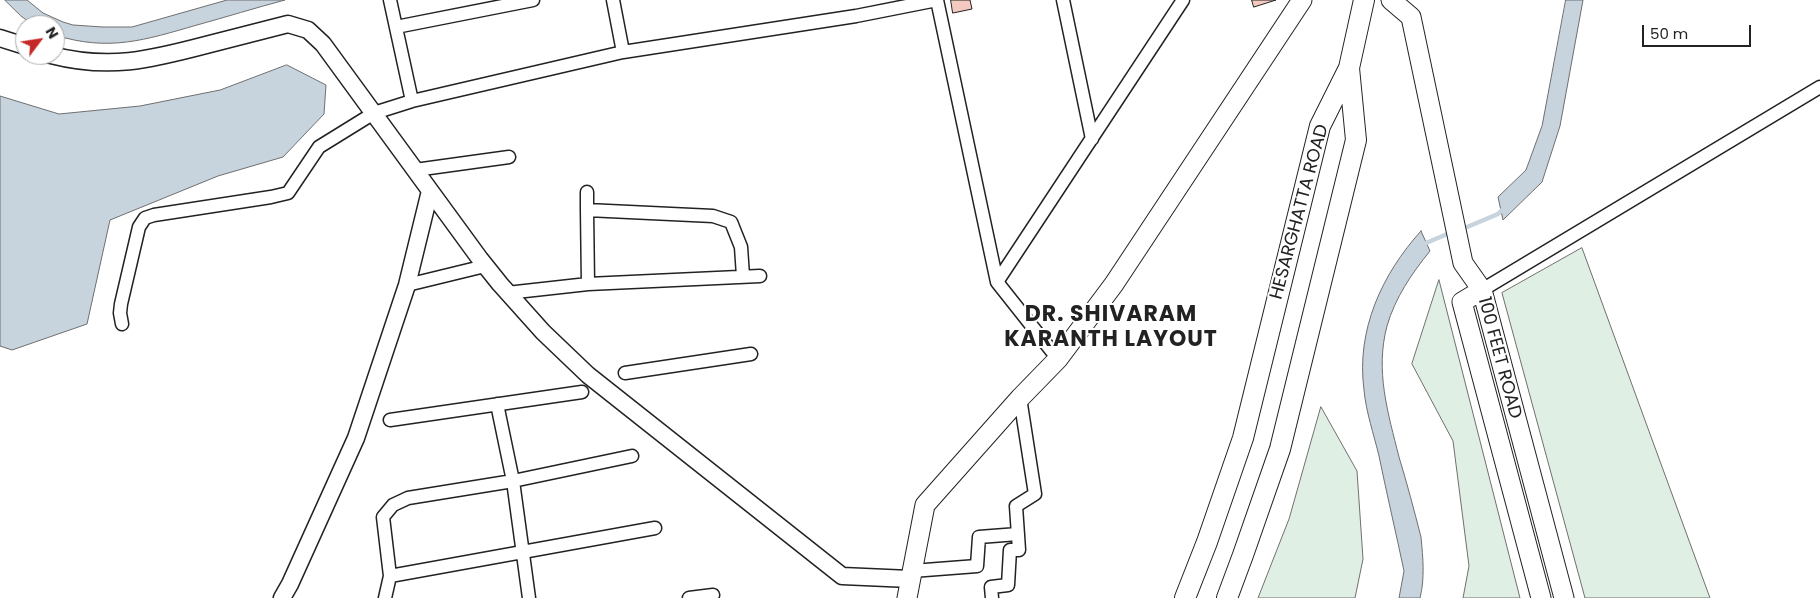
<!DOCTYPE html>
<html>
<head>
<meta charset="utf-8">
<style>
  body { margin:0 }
  #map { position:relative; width:1820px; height:598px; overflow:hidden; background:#fff; font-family:Poppins,sans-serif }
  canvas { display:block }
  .north { position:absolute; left:15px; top:15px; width:50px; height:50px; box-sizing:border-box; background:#fff; border:1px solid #a7a7a7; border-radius:50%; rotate:59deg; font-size:14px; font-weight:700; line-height:20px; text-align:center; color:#222 }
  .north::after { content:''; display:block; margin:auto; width:18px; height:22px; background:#c62828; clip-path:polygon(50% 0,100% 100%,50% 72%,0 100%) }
  .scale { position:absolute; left:1642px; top:25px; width:109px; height:22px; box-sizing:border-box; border:2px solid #222; border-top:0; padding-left:6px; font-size:15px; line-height:18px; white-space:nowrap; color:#222; -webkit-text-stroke:4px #fff; paint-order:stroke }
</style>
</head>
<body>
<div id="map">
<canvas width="1820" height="598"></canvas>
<div class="north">N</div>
<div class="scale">50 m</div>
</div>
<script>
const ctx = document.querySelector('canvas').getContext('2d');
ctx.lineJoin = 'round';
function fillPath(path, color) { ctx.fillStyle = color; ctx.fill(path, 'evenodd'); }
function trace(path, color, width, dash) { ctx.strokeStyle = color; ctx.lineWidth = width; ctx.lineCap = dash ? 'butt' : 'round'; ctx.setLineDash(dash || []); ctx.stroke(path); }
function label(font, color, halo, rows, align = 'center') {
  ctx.font = font + ' Poppins,sans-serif'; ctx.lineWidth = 4; ctx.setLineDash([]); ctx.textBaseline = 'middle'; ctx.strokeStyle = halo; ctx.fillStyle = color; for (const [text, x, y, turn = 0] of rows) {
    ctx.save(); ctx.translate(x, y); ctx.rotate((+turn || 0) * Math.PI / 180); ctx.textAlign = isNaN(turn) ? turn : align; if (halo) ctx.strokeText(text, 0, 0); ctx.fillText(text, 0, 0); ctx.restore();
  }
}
const green = new Path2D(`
  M1582,248L1710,598H1585L1502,293Z
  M1439,280L1520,598H1463L1469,566L1453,441L1412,364Z
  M1321,407L1357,471L1363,559L1355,598H1258L1289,519Z`);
const water = new Path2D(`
  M5,0H27L43,13L63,22L73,25L103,27H132L227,0H285C255,8 226,17 197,25C145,40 109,52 55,35V25H33L21,16Z
  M1566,0H1583L1560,126L1542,182L1503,220L1498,197L1526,170L1542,126Z
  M287,65L326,85L324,114L283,157L218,176L110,220L87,324L12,350L0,346V96L59,114L140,106L220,90Z
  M1421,231L1430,251C1412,273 1395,298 1387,326C1375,371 1388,413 1399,457C1407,483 1414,510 1421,537C1423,558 1425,578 1420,598H1399L1404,571C1396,533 1387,495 1379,456C1374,435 1366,412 1364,390C1356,330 1382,274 1421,231Z`);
const stream = new Path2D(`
  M1460,230L1498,214L1504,208
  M1424,246L1426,243L1452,232`);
const building = new Path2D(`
  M951,0H970L972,9L953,13Z
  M1252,0H1276L1254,7Z`);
const minor = new Path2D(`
  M390,0L412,101
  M613,0L623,52
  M937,0L997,282L1058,359
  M1063,0L1092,139
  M396,27L533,0
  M415,170L509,157
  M587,210V192
  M997,282L1183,0
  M588,284L760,276
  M407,285L485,266
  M1482,290L1820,87
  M507,293L588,284L587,210L713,216L731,222L741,247L743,276
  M122,324L120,313L121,304L139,227L145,218L154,215L271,197L288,193L319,147L374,113L412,101L623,52L856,16L937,0
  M625,373L751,354
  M497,404L513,481L529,598
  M390,420L582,392
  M912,571L977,566L979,537L1018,534
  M390,576L383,517L393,505L408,498L513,481L632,456
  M385,598L390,576L655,528
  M689,598L713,595
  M992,598L991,587L1008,585L1010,550H1019L1016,506L1035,494L1020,398`);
const tertiary = new Path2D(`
  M0,38L25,46
  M51,55C109,70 149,60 206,45C234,38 261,31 288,24L308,30L323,44L480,259L500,284L543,332L588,375L842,576L910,579
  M282,598L290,584L356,438L407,285L430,191`);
const secondary = new Path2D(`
  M1391,0L1411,17L1463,263L1482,290L1564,598
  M1482,290L1462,302L1541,598
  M907,598L925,505L1020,398L1058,359L1114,284L1302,0`);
const primary = new Path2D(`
  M1185,598L1207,542L1243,438L1320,126L1349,68L1364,0
  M1227,598L1243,555L1280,449L1356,140L1349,68`);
const streetNames = [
  ["HESARGHATTA ROAD",1300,212,-75],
  ["100 FEET ROAD",1499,358,75]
];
const districtNames = [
  ["DR. SHIVARAM",1111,315],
  ["KARANTH LAYOUT",1111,340]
];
fillPath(green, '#e0efe3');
trace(green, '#6f6f6f', 1);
fillPath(water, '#c7d3dd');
trace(water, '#6f6f6f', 1);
trace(stream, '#c7d3dd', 4.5);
fillPath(building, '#f3c9c0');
trace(building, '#222', 1);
trace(minor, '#222', 15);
trace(tertiary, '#222', 19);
trace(secondary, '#222', 21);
trace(primary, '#222', 22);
trace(minor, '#fff', 12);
trace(tertiary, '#fff', 16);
trace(secondary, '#fff', 19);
trace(primary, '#fff', 20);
label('18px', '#222', '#fff', streetNames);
ctx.letterSpacing = '1px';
label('bold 22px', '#222', '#fff', districtNames);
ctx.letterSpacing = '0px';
</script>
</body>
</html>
